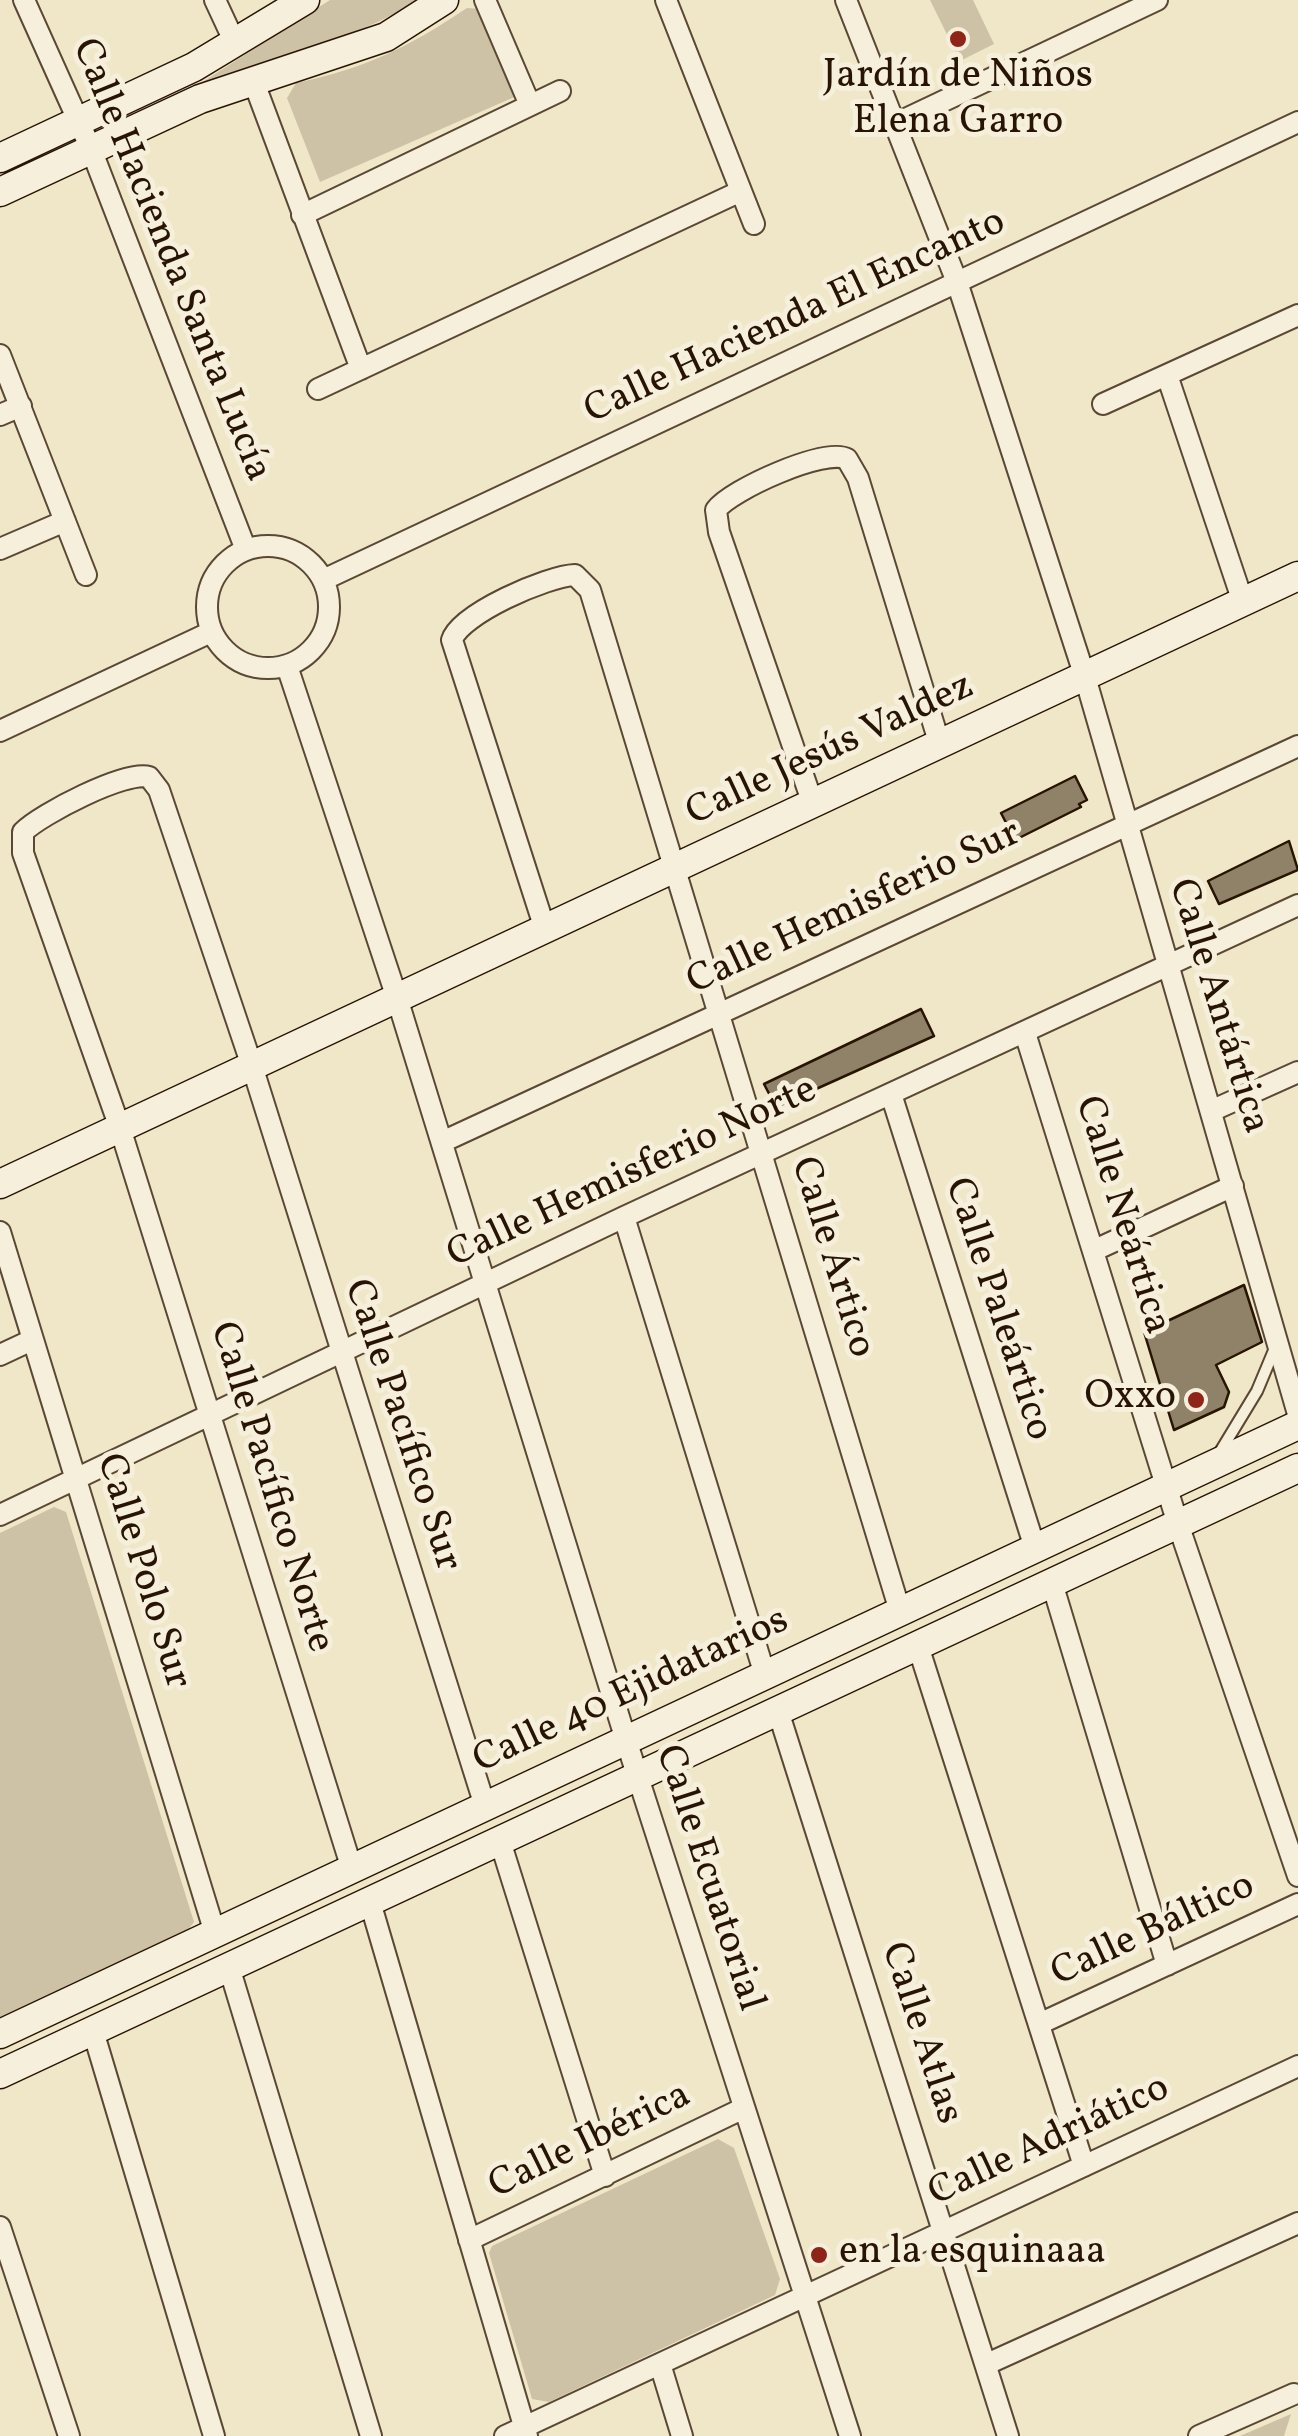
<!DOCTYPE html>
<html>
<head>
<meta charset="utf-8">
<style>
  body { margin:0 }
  canvas { display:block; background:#f0e6c8 }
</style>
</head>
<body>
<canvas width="1298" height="2436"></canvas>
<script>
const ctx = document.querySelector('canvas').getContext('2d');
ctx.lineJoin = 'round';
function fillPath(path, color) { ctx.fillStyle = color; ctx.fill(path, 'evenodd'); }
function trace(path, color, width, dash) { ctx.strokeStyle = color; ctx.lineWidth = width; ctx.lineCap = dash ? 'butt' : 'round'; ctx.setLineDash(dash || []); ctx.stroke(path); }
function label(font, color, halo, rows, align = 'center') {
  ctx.font = font + ' Vollkorn,serif'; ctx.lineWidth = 10; ctx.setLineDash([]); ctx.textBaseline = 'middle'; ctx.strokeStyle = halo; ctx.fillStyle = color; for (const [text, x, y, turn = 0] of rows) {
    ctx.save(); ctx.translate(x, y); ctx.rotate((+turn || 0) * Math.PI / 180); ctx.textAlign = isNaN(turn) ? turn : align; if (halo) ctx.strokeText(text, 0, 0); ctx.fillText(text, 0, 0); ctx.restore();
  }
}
const green = new Path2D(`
  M330,0H418C349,45 264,55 190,90Z
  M930,0H973L994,44L960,61Z
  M467,8L481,9L519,95L320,182L287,98L296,83C364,69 409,47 467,8Z
  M54,1507L66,1512L194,1922L187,1931L0,2017V1533Z
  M718,2139L734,2148L780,2279L775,2295L549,2402L532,2399L489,2253L492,2246Z
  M1291,2414L1284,2436H1240Z`);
const building = new Path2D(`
  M1075,776L1087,800L1079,804L1081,807L1015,840L1001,813Z
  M1289,841L1298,870L1219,904L1208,881Z
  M921,1009L934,1036L776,1107L764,1084Z
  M1244,1285L1262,1342L1216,1365L1229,1392L1224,1407L1174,1430L1144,1332Z`);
const lane = new Path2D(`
  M1220,1452L1257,1391L1275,1348`);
const street = new Path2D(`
  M24,0L91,149L246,550
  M215,0L235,43
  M485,0L530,105
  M666,0L754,224
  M846,0L957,282L1085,677L1298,1414
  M253,80L361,369
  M895,124L1157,0
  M302,215L560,91
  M0,355L86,575
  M1167,375L1243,602
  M318,389L741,191
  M1103,404L1298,315
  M0,415L21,406
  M207 607a61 61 0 1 1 122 0a61 61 0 1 1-122 0Z
  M0,549L65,521
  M323,580L1298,122
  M287,666L397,998L626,1740L850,2436
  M0,731L211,632
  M813,804L719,532L716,510C730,490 826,447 847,459L858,478L940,745
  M545,929L452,640C460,614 547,576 575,575L590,590L900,1611
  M1025,1033L1178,1524L1298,1876
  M891,1094L1035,1548
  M1211,1111L1298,1072
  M442,1142L1298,746
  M624,1217L765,1675
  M0,1232L215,1933
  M1095,1250L1233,1186
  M0,1355L32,1340
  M0,1515L624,1217L1298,905
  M1052,1583L1167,1965
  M918,1646L1084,2166
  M778,1711L1008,2436
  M500,1841L605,2176
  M352,1869L120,1128L23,853V832C41,814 126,770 149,777L159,790L252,1066L485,1806
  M370,1902L527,2436
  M229,1967L371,2436
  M1039,2024L1298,1904
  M93,2031L214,2436
  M0,2227L69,2436
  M469,2240L744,2108
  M660,2364L682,2436
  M987,2364L1298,2223
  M505,2436L1298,2066
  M1199,2436L1294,2394`);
const secondary = new Path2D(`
  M0,158L194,67L305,0
  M0,192L200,99L386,37L444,0
  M0,1184L1298,576
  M0,2034L1298,1425
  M0,2074L1298,1468`);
const markers = [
  [958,39,10,"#8f2418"],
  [1196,1400,10,"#8f2418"],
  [819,2255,10,"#8f2418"]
];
const poiNames = [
  ["Jardín de Niños",958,79],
  ["Elena Garro",958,125],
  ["Oxxo",1176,1400,"right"],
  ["en la esquinaaa",839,2255,"left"]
];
const streetNames = [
  ["Calle Hacienda Santa Lucía",169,261,68],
  ["Calle Hacienda El Encanto",796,319,-25],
  ["Calle Jesús Valdez",831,752,-25],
  ["Calle Hemisferio Sur",855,910,-25],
  ["Calle Antártica",1216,1007,73],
  ["Calle Hemisferio Norte",633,1175,-25],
  ["Calle Neártica",1120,1216,73],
  ["Calle Ártico",830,1258,73],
  ["Calle Paleártico",996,1310,72],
  ["Calle Pacífico Sur",400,1426,72],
  ["Calle Pacífico Norte",269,1488,73],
  ["Calle Polo Sur",141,1572,73],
  ["Calle 40 Ejidatarios",632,1693,-25],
  ["Calle Ecuatorial",707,1879,72],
  ["Calle Báltico",1154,1932,-25],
  ["Calle Atlas",919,2034,72],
  ["Calle Ibérica",591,2143,-26],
  ["Calle Adriático",1050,2143,-25]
];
fillPath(green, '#cec2a6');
fillPath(building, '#908169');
trace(building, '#281402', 2.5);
trace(lane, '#5a4834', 14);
trace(street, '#5a4834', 24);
trace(secondary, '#281402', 31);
trace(lane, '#f5efdb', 10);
trace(street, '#f5efdb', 20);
trace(secondary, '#f5efdb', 28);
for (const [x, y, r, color] of markers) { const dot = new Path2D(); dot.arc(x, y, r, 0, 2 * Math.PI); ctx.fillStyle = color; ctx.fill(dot); trace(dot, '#f5efdb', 4); }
label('40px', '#281402', '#f5efdb', poiNames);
label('40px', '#281402', '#f5efdb', streetNames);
</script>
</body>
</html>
